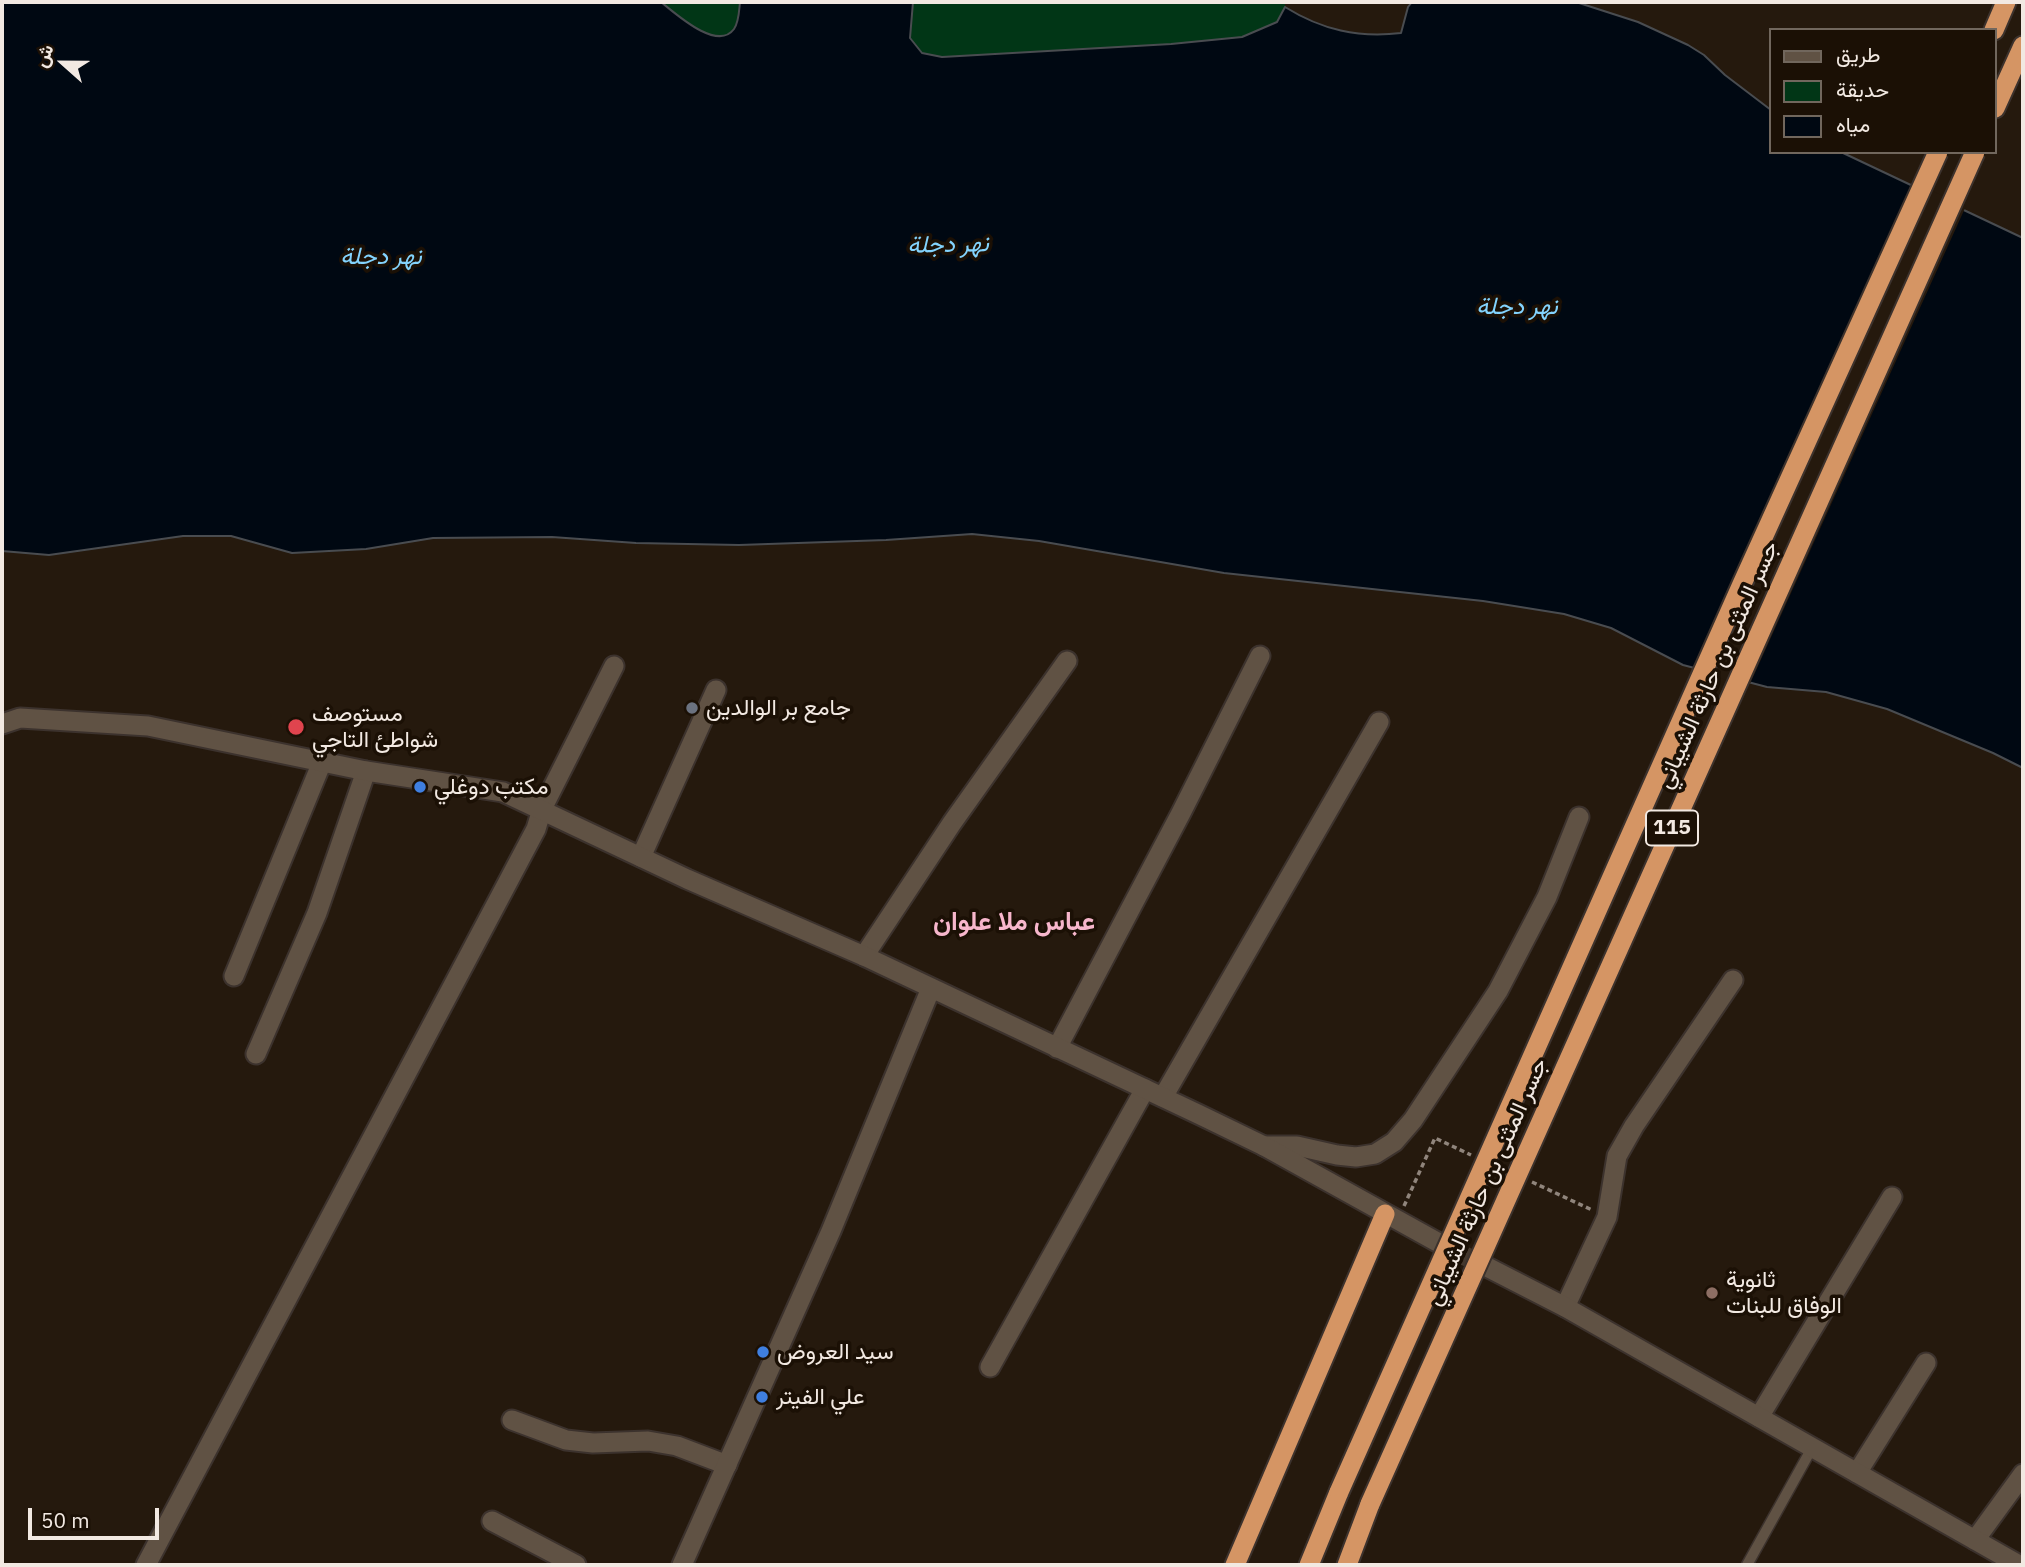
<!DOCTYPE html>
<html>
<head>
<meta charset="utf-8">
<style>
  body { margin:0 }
  #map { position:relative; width:2025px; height:1567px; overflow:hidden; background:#25190d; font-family:"IBM Plex Sans",Vazirmatn,sans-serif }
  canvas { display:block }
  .frame { position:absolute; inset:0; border:4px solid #f2e9e2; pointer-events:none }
  .legend { position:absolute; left:1769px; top:28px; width:228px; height:126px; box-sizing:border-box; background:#1b1005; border:2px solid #71675d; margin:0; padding:9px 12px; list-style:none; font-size:21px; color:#f2e9e2 }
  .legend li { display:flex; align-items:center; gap:14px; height:35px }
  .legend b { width:35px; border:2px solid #71675d }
  .north { position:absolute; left:28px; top:28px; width:70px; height:70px; -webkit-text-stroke:5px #1b1005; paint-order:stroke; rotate:291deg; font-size:19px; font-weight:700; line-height:28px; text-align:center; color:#f2e9e2 }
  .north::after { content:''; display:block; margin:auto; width:24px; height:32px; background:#f2e9e2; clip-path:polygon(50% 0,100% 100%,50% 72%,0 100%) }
  .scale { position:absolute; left:28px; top:1508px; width:131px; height:32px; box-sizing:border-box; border:4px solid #f2e9e2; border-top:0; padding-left:9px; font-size:21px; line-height:24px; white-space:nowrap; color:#f2e9e2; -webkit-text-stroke:5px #1b1005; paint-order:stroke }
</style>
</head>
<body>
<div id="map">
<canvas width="2025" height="1567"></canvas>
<div class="frame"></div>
<ul class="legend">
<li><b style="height:9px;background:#605244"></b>طريق</li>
<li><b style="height:19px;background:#013616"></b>حديقة</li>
<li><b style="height:19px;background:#000812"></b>مياه</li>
</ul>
<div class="north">ش</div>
<div class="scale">50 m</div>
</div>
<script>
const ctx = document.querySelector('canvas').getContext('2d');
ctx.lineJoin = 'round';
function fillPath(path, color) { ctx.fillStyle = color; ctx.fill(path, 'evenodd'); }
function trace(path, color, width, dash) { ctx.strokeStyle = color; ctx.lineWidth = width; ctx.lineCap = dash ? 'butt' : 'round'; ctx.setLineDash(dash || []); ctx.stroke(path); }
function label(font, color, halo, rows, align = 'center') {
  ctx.font = font + ' "IBM Plex Sans",Vazirmatn,sans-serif'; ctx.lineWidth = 7; ctx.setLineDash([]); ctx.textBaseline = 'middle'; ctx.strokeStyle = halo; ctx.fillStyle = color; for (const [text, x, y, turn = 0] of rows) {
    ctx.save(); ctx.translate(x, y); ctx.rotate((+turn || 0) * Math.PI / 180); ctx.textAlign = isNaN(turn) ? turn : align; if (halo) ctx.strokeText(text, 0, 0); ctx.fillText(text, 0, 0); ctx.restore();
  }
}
const green = new Path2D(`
  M664,2H740C739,11 739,21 734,29C718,52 676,14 662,3Z
  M913,2H1285V7C1308,22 1331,30 1358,35L1242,37L1171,44L942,57L922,53L910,38Z`);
const water = new Path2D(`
  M2,2H661C675,13 717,52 734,29C739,22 739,11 740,2H913L910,38L922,53L942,57L1171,44L1242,37L1277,22L1285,7C1322,30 1358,38 1401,33L1408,7L1412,2H1576L1638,22L1688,45L1704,55L1725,75L1771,110V152H1841L2023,238V768L1993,753L1887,709L1826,692L1767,687L1683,665L1611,628L1564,614L1483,601L1224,573L1039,541L972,534L886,540L739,545L636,543L552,537L433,538L366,549L292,553L231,536H183L49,555L2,551Z`);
const pier = new Path2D(`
  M1912,182L1966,206L1749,686L1693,671L1846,336Z`);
const tertiaryTunnel = new Path2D(`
  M1439,1243L1489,1268`);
const path = new Path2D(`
  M1532,1182L1592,1210
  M1404,1206L1435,1138L1471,1155`);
const service = new Path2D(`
  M1747,1565L1812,1448`);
const minor = new Path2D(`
  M641,857L716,690
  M864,956L952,823L1067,661
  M234,976L322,762
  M1057,1048L1181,813L1260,656
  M256,1054L317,913L366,771
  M1163,1097L1379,722
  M1264,1146H1297L1337,1155L1356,1157L1375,1154L1394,1142L1413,1120L1498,991L1547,897L1579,817
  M1565,1307L1607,1217L1617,1156L1634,1126L1733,980
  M990,1367L1145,1089
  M1759,1417L1892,1197
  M512,1420L566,1440L593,1443L648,1441L677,1446L727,1465
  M1857,1473L1926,1363
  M492,1521L576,1565
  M1975,1540L2023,1474
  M146,1565L536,829L542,809L614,666`);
const tertiary = new Path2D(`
  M2,724L20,718L148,726L366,771L503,792L687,879L864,956L1198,1114L1264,1146L1439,1243
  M1489,1268L1565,1307L2019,1565
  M682,1565L831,1231L931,988`);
const trunk = new Path2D(`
  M1994,30L2006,2
  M1995,108L2023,46
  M1235,1565L1385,1214
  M1309,1565L1339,1492
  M1347,1565L1370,1504`);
const trunkBridge = new Path2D(`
  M1339,1492L1742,584L1938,152
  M1370,1504L1975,152`);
const markers = [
  [692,708,7,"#6b7280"],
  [296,727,9,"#e0444e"],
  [420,787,7,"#3f7fe0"],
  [1712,1293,7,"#8d6e63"],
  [763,1352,7,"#3f7fe0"],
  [762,1397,7,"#3f7fe0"]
];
const shields = [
  [1672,828,52]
];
const shieldNames = [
  ["115",1672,828]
];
const streetNames = [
  ["جسر المثنى بن حارثة الشيباني",1718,665,-66],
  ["جسر المثنى بن حارثة الشيباني",1487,1182,-66]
];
const poiNames = [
  ["جامع بر الوالدين",706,708],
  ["مستوصف",312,714],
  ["شواطئ التاجي",312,740],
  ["مكتب دوغلي",434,787],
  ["ثانوية",1726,1280],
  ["الوفاق للبنات",1726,1306],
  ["سيد العروض",777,1352],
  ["علي الفيتر",776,1397]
];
const waterNames = [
  ["نهر دجلة",948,245,-1],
  ["نهر دجلة",381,257],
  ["نهر دجلة",1517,307]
];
const quarterNames = [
  ["عباس ملا علوان",1014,922]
];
fillPath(green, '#013616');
fillPath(water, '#000812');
trace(water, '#494c50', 2);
fillPath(pier, '#25190d');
trace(tertiaryTunnel, '#44382d', 19, [19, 10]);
trace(service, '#3c322d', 13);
trace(minor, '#3c322d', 23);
trace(tertiary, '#3c322d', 23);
trace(trunk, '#3c322d', 23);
trace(path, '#90857c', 3.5, [5, 3.5]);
trace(service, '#605244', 10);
trace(minor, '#605244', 19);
trace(tertiary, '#605244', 19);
trace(trunk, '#d59564', 19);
trace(trunkBridge, '#3c322d', 23, []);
trace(trunkBridge, '#d59564', 19);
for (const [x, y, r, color] of markers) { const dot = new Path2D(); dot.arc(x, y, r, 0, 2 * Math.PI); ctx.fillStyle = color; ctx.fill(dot); trace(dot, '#1b1005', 2.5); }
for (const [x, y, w] of shields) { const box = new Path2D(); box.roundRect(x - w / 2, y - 17.5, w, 35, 5); ctx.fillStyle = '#1b1005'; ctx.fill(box); trace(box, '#f2e9e2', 2); }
label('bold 21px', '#f2e9e2', null, shieldNames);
label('23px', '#f2e9e2', '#1b1005', streetNames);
label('23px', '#f2e9e2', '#1b1005', poiNames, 'left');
label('italic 24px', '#83d3fd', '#1b1005', waterNames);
label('bold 26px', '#f7b6cc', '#1b1005', quarterNames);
</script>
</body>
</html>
